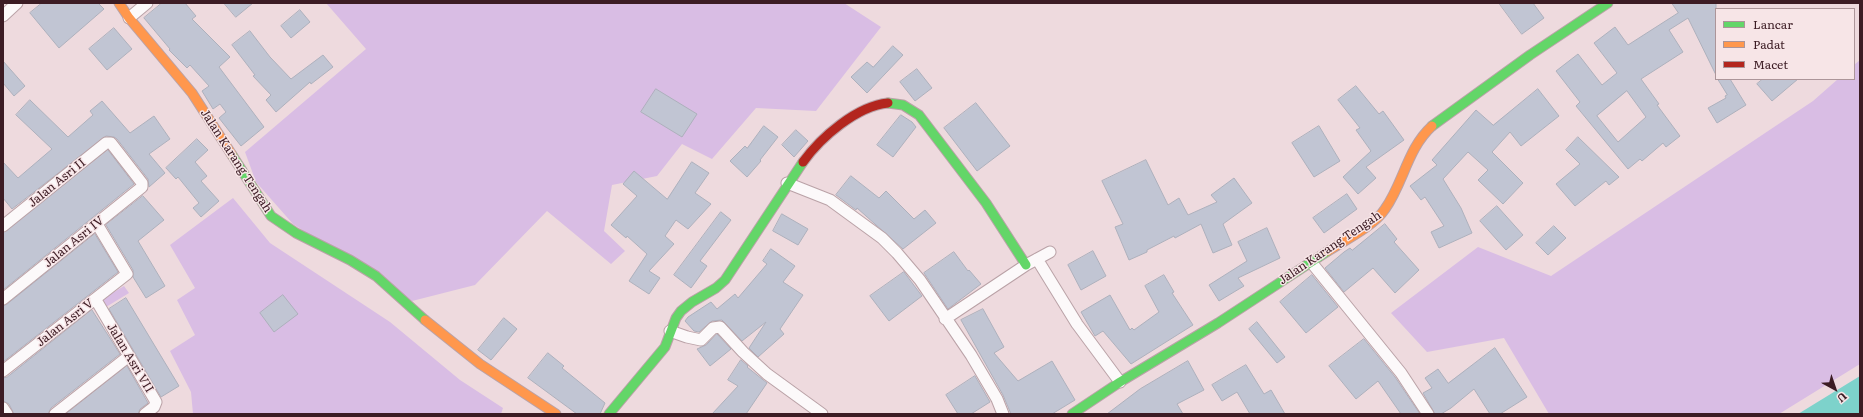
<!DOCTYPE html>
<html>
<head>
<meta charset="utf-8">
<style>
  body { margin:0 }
  #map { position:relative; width:1863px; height:417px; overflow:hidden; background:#eedade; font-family:Literata,serif }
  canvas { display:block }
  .frame { position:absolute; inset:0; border:4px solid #3c1c24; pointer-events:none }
  .legend { position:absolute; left:1715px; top:8px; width:140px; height:72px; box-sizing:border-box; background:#f7e5e7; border:1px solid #ac9599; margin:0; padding:5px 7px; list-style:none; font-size:12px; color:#3c1c24 }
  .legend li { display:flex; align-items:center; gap:8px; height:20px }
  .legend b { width:20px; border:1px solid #ac9599 }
  .north { position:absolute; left:1815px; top:369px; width:40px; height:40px; -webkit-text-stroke:3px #f7e5e7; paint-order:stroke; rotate:140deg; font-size:11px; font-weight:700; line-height:16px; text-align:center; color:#3c1c24 }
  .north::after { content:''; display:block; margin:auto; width:14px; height:18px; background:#3c1c24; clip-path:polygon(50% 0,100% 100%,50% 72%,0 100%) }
</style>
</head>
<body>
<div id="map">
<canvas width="1863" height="417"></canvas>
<div class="frame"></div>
<ul class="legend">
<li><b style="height:5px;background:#63d668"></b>Lancar</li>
<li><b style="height:5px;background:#ff974d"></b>Padat</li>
<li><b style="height:5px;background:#b3261e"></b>Macet</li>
</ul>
<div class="north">U</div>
</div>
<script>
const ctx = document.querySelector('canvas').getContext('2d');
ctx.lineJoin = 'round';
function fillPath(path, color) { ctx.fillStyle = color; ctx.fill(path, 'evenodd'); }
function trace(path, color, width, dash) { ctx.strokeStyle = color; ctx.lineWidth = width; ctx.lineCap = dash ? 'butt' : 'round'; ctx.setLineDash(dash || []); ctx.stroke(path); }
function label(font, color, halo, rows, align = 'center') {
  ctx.font = font + ' Literata,serif'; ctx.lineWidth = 3; ctx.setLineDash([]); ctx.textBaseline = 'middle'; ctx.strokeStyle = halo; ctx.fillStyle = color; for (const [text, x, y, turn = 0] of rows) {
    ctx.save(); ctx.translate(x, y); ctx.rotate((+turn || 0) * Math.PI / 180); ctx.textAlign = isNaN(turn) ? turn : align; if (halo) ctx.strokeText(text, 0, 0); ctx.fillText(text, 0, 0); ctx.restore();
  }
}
const green = new Path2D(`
  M326,3H844L881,27L816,111L756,108L712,159L682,144L657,176L612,185L604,231L625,251L611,264L547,211L475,285L412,301L293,224L256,182L245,152L366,49Z
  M1860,60V364L1779,414H1549L1504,338L1427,352L1391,313L1478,247L1551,276L1813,101L1838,79H1854V65Z
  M233,198L270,243L390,322L460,380L503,408L501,414H193L191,392L170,351L195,335L177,300L195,288L170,245Z
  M124,286L129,293L106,307L101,300Z`);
const water = new Path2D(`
  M1860,376V414H1798Z`);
const building = new Path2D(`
  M42,3H98L104,9L59,48L30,13Z
  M162,3H185L196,16L192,19L230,57L219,67L264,127L241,146L219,118L226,112L220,104L213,109L202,91L209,86L190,65L187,68L169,50L170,49L144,18Z
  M224,3H253L236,17Z
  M1499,3H1533L1544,18L1522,34Z
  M1672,3H1716V75L1688,18L1669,30L1683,52L1641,79L1659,104L1657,105L1680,136L1666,147L1663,143L1642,161L1640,159L1628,169L1576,106L1580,102L1556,71L1578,54L1602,85L1617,73L1594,43L1615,27L1628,45L1678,13ZM1627,91L1646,117L1618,142L1597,116Z
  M300,10L310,22L291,38L281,26Z
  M114,28L132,49L107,70L89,49Z
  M250,31L270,57L291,79L323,55L333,67L311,84L310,82L276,112L266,100L271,95L253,76L255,75L232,45Z
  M893,46L903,55L867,93L851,77L867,62L873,67Z
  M3,61L25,86L14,96L3,83Z
  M917,69L932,88L915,101L900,82Z
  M1718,79H1730L1746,105L1717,123L1708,108L1726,98L1725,96L1727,95Z
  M1763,79H1798L1772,101L1757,84Z
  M1356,86L1379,114L1383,111L1404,140L1366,167L1376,178L1358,194L1343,177L1371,151L1356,130L1360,128L1338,100Z
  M656,89L697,114L682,137L641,112Z
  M1538,89L1559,116L1521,146L1510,132L1492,152L1523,183L1503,204L1478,180L1488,170L1468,152L1443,179L1461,208L1472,233L1439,248L1431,232L1444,226L1425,197L1421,200L1410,186L1437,165L1432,160L1476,110L1493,125Z
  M30,100L68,137L93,115L90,111L102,101L130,133L154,116L170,139L149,154L165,173L149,187L148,179L117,139L114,137L106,136L12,209L3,198V162L18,178L52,149L16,115Z
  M976,103L1010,146L977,171L944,128Z
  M901,115L912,122L916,127L893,157L877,145Z
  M764,126L778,137L760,160L761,161L747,177L730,161L745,146L747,148Z
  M1319,126L1340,161L1314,177L1292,143Z
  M796,130L808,141L794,157L782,145Z
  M1578,137L1619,177L1609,185L1606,181L1575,206L1556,184L1580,164L1566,150Z
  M197,139L208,150L195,162L207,176L201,181L219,201L201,217L193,208L199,203L178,177L176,179L166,168Z
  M108,150L134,184L3,290V233Z
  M1146,160L1168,205L1179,198L1188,215L1217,202L1211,195L1234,178L1252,203L1223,224L1232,245L1213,253L1201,224L1175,238L1174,236L1147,250V252L1129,260L1115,227L1123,224L1102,181Z
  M692,162L709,173L695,193L711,204L688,229L676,220L665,236L674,244L649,271L660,278L649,294L629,281L647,254L627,236L626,238L611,225L637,196L623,184L634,171L667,199Z
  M851,176L879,198L886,191L914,219L925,210L936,223L903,249L857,208L856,210L836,195Z
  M1347,194L1357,209L1324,233L1313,218Z
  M143,196L164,220L138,241L165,286L146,298L133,277V270L106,225Z
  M1497,206L1523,235L1506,250L1480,221Z
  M721,212L731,220L700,261L707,266L691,288L674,275Z
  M782,214L808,229L798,245L773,231Z
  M1385,224L1397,239L1394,242L1419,270L1395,293L1373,268L1344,292L1325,268L1344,252L1350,248L1352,250Z
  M1554,226L1566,238L1548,255L1536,243Z
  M1267,228L1280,258L1238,278L1244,286L1219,301L1209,285L1247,261L1238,242Z
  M95,234L118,272L3,362V306L7,304Z
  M771,249L795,266L783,282L803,295L780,329L784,334L758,357L749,348L766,322L742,341L722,320L712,321L699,332L694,331L685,321L688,317L711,302L717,309L735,294L738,298L767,264L763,261Z
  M1093,251L1106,276L1081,290L1068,265Z
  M954,252L968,271L969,270L981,284L948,309L924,273Z
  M904,272L922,296L889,321L870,296Z
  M1164,275L1174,292L1172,293L1193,325L1131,364L1103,331L1095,336L1081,312L1110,295L1130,330L1132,328L1134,330L1159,312L1145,286Z
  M1312,275L1338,307L1306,333L1280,302Z
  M283,295L298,314L274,332L260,313Z
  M126,298L179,386L161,397L109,309Z
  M983,309L1004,347L994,353L1018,381L1052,361L1075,400L1052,414H1011L1003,395L961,320Z
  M92,310L120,354L51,408L48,414H14L9,404L3,401V378L7,377Z
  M504,318L517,329L491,360L478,350Z
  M1257,322L1285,357L1277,363L1249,329Z
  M717,334L731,349L710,366L697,349L706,345Z
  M1364,339L1395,377L1420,414H1401L1378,381L1356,399L1329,366Z
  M1495,348L1527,397L1500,414H1490L1474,389L1451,408L1441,414H1435L1423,393L1432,388L1425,378L1438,369L1448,383Z
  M548,353L564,366L562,368L605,403L600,414H577L528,378Z
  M741,360L748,366L747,367L767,383L746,414H712L738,386L728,380Z
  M1188,361L1204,390L1177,404L1183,414H1107L1140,389Z
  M1246,365L1264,394L1271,390L1285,414H1250L1237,392L1222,401L1212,385Z
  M127,366L148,403L140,409L138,414H66Z
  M975,376L990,402L971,414H958L946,395Z`);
const street = new Path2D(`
  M3,16L17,3
  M129,18L147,3
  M787,183L830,200L882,238L897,253L920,280L971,355L997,399L1003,414
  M3,226L106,143H111L142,183V187L3,299
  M1037,259L1077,324L1120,382
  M1311,262L1401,373L1428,414
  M96,300L156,402L154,407L145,414
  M945,319L1026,265L1050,252
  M670,331L687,337L701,340L713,328L720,327L743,352L767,374L822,414
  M3,371L127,274L97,224
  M3,408L7,414
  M55,414L129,356`);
const fast = new Path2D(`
  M888,103L903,105L919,115L986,203L1026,265
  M1432,126L1530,55L1608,3
  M232,155L271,216L296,233L350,260L376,276L425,320
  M609,414L665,347L676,318L681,311L692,302L716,288L725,280L803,162
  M1072,414L1120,382L1218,323L1328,251`);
const slow = new Path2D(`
  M119,3L129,18L192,93L232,155
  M1328,251C1345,240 1374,226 1385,209C1404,182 1407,149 1432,126
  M425,320L480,364L556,414`);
const jam = new Path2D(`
  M803,162C821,137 857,106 888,103`);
const streetNames = [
  ["Jalan Karang Tengah",236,161,57],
  ["Jalan Asri II",57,183,-39],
  ["Jalan Asri IV",74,242,-39],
  ["Jalan Karang Tengah",1330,248,-34],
  ["Jalan Asri V",65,323,-38],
  ["Jalan Asri VII",130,358,59]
];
fillPath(green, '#d9bde4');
fillPath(water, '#7dd2cb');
fillPath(building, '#c1c5d3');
trace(building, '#adb0bc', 1);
trace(street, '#baa2a7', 13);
trace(fast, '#baa2a7', 11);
trace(slow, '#baa2a7', 11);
trace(jam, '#baa2a7', 11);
trace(street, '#fcf9fa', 11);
trace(fast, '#63d668', 9);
trace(slow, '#ff974d', 9);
trace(jam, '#b3261e', 9);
label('12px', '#3c1c24', '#f7e5e7', streetNames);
</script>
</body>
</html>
